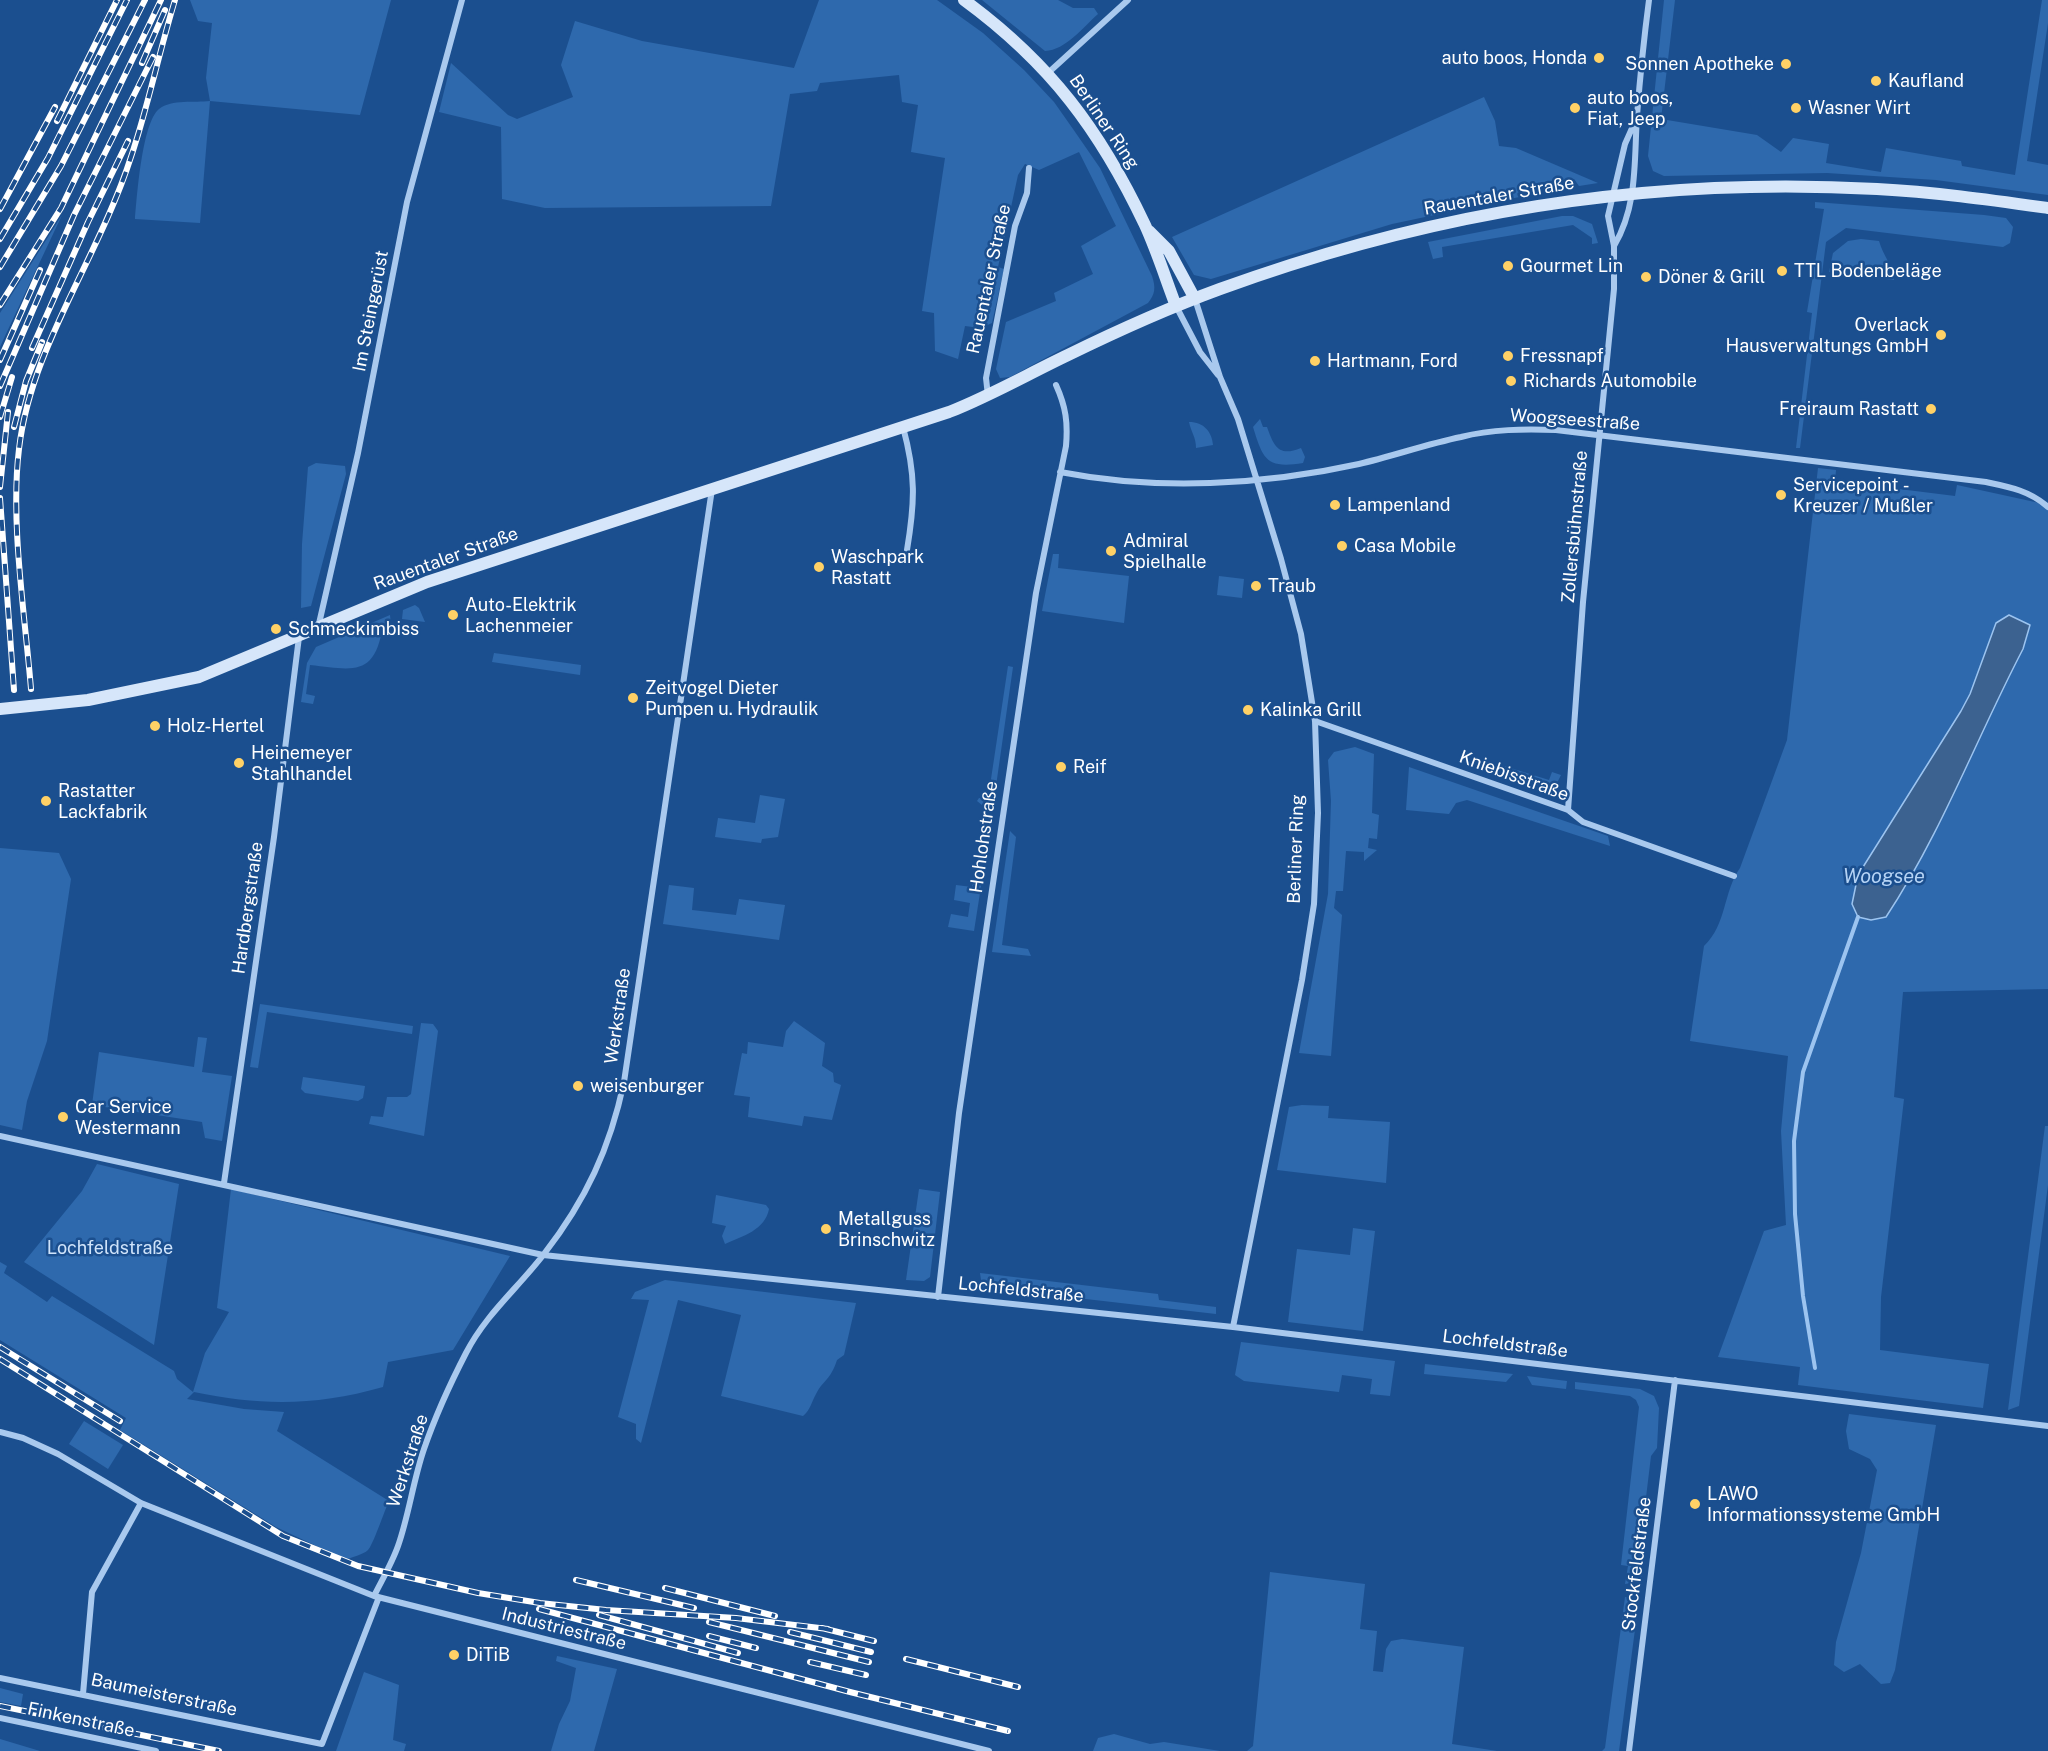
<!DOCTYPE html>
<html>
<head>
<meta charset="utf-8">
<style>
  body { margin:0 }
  canvas { display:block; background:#1b4f8f }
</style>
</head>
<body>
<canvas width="2048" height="1751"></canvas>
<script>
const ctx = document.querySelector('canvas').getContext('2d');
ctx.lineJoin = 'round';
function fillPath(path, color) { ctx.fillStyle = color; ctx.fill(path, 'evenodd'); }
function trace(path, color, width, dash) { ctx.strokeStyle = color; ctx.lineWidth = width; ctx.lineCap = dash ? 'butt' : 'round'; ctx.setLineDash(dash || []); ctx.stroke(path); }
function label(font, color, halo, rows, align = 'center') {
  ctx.font = font + ' "Public Sans",sans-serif'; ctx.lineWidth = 5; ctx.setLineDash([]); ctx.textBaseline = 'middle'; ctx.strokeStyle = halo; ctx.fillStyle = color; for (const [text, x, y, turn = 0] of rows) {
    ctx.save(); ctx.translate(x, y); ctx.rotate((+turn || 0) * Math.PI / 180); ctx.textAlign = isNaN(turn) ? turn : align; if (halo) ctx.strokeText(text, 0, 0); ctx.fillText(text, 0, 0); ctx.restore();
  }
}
const green = new Path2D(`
  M190,0H391L360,115L210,101L200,223L135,219C137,196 142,123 159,109C172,99 195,103 210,101L206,78L212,23L198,21Z
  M819,0H937L983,33L1024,70L1054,102L1073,129L1100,168L1152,276C1156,288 1155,294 1148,303L1010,377L1000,378L996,369L1006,322L1056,301L1054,293L1093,274L1081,246L1116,226L1079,152L1039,170L1025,164L1018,175L998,267L1004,269L992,323L981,328L965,326L958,359L935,351L934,313L922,311L945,158L911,152L918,105L902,102L899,75L820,83L817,91L790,94L771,206L545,208L502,199L501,127L439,112L451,63L508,115L517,119L573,97L561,65L575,21L642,41L794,68Z
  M982,0H1058L1073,8H1094L1098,14C1083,27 1066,50 1045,51Z
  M1664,0H1675L1661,119L1757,135L1781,152L1793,138L1829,144L1826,163L1881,172L1886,148L1961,161L1962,166L2015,175L2042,0H2048V23L2027,161L2048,165V195L1936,180L1827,173L1664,176L1653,171L1648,156Z
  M1484,97L1495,121L1499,146L1516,148L1598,183L1579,186L1574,179L1523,187L1524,196L1392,224L1211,279L1194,275L1172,237Z
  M1815,202L1984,215L2006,218L2013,227L2010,243L2003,247L1846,228L1826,242L1800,448H1796L1812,313L1807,312L1824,209L1815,208Z
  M62,215L5,336L0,347V313Z
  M1562,216H1573L1592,224L1598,243L1592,244V238L1573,225L1442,247L1443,257L1433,259L1428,242Z
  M1861,239L1879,241C1883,256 1893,265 1894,280L1829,272L1833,253L1848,241Z
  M1260,419L1263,427H1267C1274,447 1279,457 1301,448L1305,457L1303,463C1266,469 1263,459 1253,427Z
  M1189,422C1204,422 1212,432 1213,445L1196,448C1196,437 1191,432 1189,422Z
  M316,463L345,466L346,474L311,606L301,608L302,544L308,467Z
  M1818,468L1836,470L1835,481L1955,496L1957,485L2044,504L2048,508V989L1903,992L1894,1097L1904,1099L1881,1297L1880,1350L1989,1364L1983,1408L1798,1385L1800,1367L1718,1357L1764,1231L1786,1225L1781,1131L1788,1056L1690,1041L1704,946C1727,924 1723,892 1740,868L1787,740ZM2009,615L2029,625L1929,841L1905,888L1885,917L1858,875L1961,711L1970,694L1996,623Z
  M1053,554H1059L1058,568L1129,576L1124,623L1042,611Z
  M1219,576L1244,579L1242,598L1217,595Z
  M415,605L419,608L425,622L402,619L403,610Z
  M390,615L391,625H383C375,677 354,670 310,665L306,694L315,696L313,704L301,702L307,663L316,647Z
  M494,653L581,665L580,675L492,662Z
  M1008,666L1013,667L994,800L990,804L982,805L977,801L979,798L988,799Z
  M1355,747L1374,754L1372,813L1379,815L1377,839L1369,838L1368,848L1377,850L1364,861V852L1346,851L1343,891H1336L1334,908L1342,915L1331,1056L1299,1053L1328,894L1331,801L1328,760L1334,752Z
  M1501,765L1549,780L1552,772L1561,775L1557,783L1539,788L1499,774Z
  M1409,767L1608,836L1610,846L1467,800L1456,803L1449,814L1406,810Z
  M760,795L785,799L778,837L762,839L761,843L715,837L718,818L755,823Z
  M1010,831L1016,837L1002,945L1028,949L1031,956L992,952Z
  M0,848L59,853L71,879L47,1041L27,1101L22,1130L0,1125Z
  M976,859L985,861L974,931L948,927L951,914L968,917L970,903L954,900L956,885L972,887Z
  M669,885L694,888L692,910L736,915L739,899L785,905L779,940L663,924Z
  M260,1004L413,1026L412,1034L267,1012L258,1068L250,1067Z
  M794,1021L825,1043L822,1066L833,1073L834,1082L841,1085L832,1120L804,1116L802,1126L748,1117L750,1097L734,1095L742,1053L747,1054L748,1042L783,1047L786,1031Z
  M421,1023L433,1024L438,1031L424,1136L369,1124L371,1116L383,1117L387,1097H407L411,1094Z
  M198,1037L207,1038L202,1072L232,1076L222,1141L205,1138L202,1122L92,1105L99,1052L194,1067Z
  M303,1077L365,1086L363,1098L358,1101L305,1093L301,1089Z
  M1302,1105L1329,1106L1328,1118L1390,1122L1386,1183L1277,1170L1289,1107Z
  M2045,1126H2048V1185L2019,1406L2008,1410Z
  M97,1164L179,1184L154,1345L24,1262L82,1191Z
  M231,1189L510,1256L453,1350L388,1362L383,1387C316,1406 262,1406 194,1392L187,1399L244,1409L284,1412L277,1431L389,1501C384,1512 373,1545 368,1550C363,1555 353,1556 346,1560L276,1527L120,1430L126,1418L0,1340V1262L7,1266L4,1273L47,1302L52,1296L174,1371L177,1379L193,1392L205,1353L229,1312L217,1308Z
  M919,1189L940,1192L930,1277L924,1281L906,1280Z
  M716,1195L766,1205L769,1209C765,1230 743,1236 725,1244L722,1236L726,1226L712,1223Z
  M1353,1228L1375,1231L1363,1331L1288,1322L1297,1249L1350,1255Z
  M980,1273L1158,1294L1159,1300L1216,1307V1314L982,1287Z
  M665,1280L856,1303L844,1355L837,1360C830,1381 824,1379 816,1394C811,1403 811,1409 803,1416L721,1396L741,1315L678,1300L641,1443L636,1439V1424L618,1417L649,1300L631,1299L635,1292Z
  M1241,1342L1395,1361L1390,1396L1370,1394L1372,1379L1342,1375L1339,1392L1244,1381L1235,1375Z
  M1425,1364L1513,1374L1506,1382L1424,1374Z
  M1527,1376L1567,1381L1566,1389L1532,1385Z
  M1575,1382L1640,1389L1654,1396L1659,1408L1657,1448L1651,1456L1640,1547L1644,1554L1641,1581L1625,1584L1628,1566L1621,1565L1639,1407L1636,1400L1630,1396L1575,1389Z
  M1849,1414L1936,1425L1895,1670L1890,1683L1881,1684L1860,1664L1844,1672L1834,1665L1836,1642L1861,1553L1877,1470L1870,1459L1849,1449L1846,1431Z
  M84,1421L123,1445L108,1469L69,1444Z
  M1270,1572L1365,1584L1360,1629L1377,1631L1373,1671L1383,1672L1386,1649L1391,1641L1402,1639L1464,1647L1452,1744L1497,1751H1247L1253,1746Z
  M1625,1597L1639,1599L1619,1751H1602L1605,1748Z
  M557,1656L617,1669L594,1751H551L559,1724L570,1701L576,1668L556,1661Z
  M364,1672L399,1685L393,1740L406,1744L404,1751H336Z
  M0,1688L23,1694L21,1706L0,1702Z
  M1114,1734L1150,1744L1164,1742L1220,1751H1093L1098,1738Z
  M0,1739L40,1751H0Z`);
const water = new Path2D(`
  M2009,615L2030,625L2023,649C1977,737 1941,834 1886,917L1871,920L1858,917L1852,904L1858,875L1961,711L1970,694L1996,623Z`);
const stream = new Path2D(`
  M1815,1368L1803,1296L1795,1214L1794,1141L1803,1072L1858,917`);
const street = new Path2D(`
  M1048,73L1128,0
  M1614,246C1638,205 1634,161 1637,116C1640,77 1644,38 1649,0
  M1195,299L1220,377L1238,419L1281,559L1301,634L1315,721L1318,813L1314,904L1302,980L1233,1327
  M1176,306L1200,352L1218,375
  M988,396L986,378L1015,226L1027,193L1029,168
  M903,427C916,475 915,502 907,550
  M1060,472C1157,491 1264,485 1359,464C1393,456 1427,444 1461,437C1492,429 1524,429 1556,430L1986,482C2010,487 2030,491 2048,507
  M318,628L358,453L407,202L462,0
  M1315,721L1568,810L1583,822L1734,876
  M1568,810L1583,602L1614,289V246L1608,216L1625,144L1637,117
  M0,1136L543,1255L1233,1327L2048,1426
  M224,1183L274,837L299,637
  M938,1297L959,1113L1036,593L1066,446C1068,423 1066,407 1056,385
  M0,1432L23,1438L58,1454L141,1503L374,1596L989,1751
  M374,1596C382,1580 392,1563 398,1546C409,1515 413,1481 424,1449C435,1417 450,1384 466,1353C486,1314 518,1288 544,1254C586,1200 610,1148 624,1082L712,489
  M0,1678L322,1744L379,1597
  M83,1694L92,1592L141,1503
  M0,1718L156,1751
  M1629,1751L1675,1380`);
const secondary = new Path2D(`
  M964,0C1050,63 1100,130 1145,225C1157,251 1166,280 1176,306
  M1149,231L1169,251L1195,299
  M0,709L88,700L199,677L427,582L949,412C990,396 1028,374 1068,355C1117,331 1168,308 1220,289C1433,211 1650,176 1877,189C1935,192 1991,200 2048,208`);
const rail = new Path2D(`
  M142,63L165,10
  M57,121L117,0
  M0,209L55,107
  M0,239L48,158L127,0
  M0,267L61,166L145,0
  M0,305L61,208L161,0
  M32,348L88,222L128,141
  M0,360L40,270
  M0,386L74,215L153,57
  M0,417L12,377
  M14,427L26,381L42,342
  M0,487L8,412
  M0,498L14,690
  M31,689C25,615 10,522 19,449C29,361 82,281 115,200C142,136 155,66 175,0
  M0,1347L120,1421
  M0,1359L283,1536L358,1566L478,1593L540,1603L606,1610L736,1618L828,1629
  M576,1580L694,1608
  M665,1588L775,1616
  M539,1609L850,1692L1008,1731
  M599,1615L738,1653
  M709,1622L869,1662
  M822,1628L874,1641
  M790,1632L871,1652
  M709,1636L756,1648
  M906,1659L1018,1687
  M810,1662L866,1675
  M0,1706L219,1751`);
const markers = [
  [1599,58,6,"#ffd166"],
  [1786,64,6,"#ffd166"],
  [1876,81,6,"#ffd166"],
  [1575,108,6,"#ffd166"],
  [1796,108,6,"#ffd166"],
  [1508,266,6,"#ffd166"],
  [1782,271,6,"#ffd166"],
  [1646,277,6,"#ffd166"],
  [1941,335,6,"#ffd166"],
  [1508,356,6,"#ffd166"],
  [1315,361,6,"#ffd166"],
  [1511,381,6,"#ffd166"],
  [1931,409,6,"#ffd166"],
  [1781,495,6,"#ffd166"],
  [1335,505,6,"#ffd166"],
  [1342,546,6,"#ffd166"],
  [1111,551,6,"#ffd166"],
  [819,567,6,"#ffd166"],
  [1256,586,6,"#ffd166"],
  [453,615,6,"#ffd166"],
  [276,629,6,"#ffd166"],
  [633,698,6,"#ffd166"],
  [1248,710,6,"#ffd166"],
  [155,726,6,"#ffd166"],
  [239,763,6,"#ffd166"],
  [1061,767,6,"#ffd166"],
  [46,801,6,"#ffd166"],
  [578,1086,6,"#ffd166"],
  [63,1117,6,"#ffd166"],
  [826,1229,6,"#ffd166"],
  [1695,1504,6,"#ffd166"],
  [454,1655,6,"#ffd166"]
];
const poiNames = [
  ["auto boos, Honda",1587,58,"right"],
  ["Sonnen Apotheke",1774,64,"right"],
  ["Kaufland",1888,81],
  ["auto boos,",1587,98],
  ["Fiat, Jeep",1587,119],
  ["Wasner Wirt",1808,108],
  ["Gourmet Lin",1520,266],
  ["TTL Bodenbeläge",1794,271],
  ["Döner & Grill",1658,277],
  ["Overlack",1929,325,"right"],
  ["Hausverwaltungs GmbH",1929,346,"right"],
  ["Fressnapf",1520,356],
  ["Hartmann, Ford",1327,361],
  ["Richards Automobile",1523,381],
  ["Freiraum Rastatt",1919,409,"right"],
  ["Servicepoint -",1793,485],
  ["Kreuzer / Mußler",1793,506],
  ["Lampenland",1347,505],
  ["Admiral",1123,541],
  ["Spielhalle",1123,562],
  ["Casa Mobile",1354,546],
  ["Waschpark",831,557],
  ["Rastatt",831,578],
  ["Traub",1268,586],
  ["Auto-Elektrik",465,605],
  ["Lachenmeier",465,626],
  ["Schmeckimbiss",288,629],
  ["Zeitvogel Dieter",645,688],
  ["Pumpen u. Hydraulik",645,709],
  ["Kalinka Grill",1260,710],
  ["Holz-Hertel",167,726],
  ["Heinemeyer",251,753],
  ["Stahlhandel",251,774],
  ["Reif",1073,767],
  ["Rastatter",58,791],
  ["Lackfabrik",58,812],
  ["weisenburger",590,1086],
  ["Car Service",75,1107],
  ["Westermann",75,1128],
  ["Metallguss",838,1219],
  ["Brinschwitz",838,1240],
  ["LAWO",1707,1494],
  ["Informationssysteme GmbH",1707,1515],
  ["DiTiB",466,1655]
];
const streetNames = [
  ["Berliner Ring",1104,122,56],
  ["Rauentaler Straße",1499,196,-10],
  ["Rauentaler Straße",989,279,-78],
  ["Im Steingerüst",371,311,-79],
  ["Woogseestraße",1575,420,4],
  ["Zollersbühnstraße",1575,527,-85],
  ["Rauentaler Straße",446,559,-20],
  ["Kniebisstraße",1514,776,20],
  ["Hohlohstraße",984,837,-82],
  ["Berliner Ring",1296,849,-88],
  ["Hardbergstraße",248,908,-82],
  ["Werkstraße",618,1016,-82],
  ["Lochfeldstraße",1021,1290,6],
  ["Lochfeldstraße",1505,1344,7],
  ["Werkstraße",408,1461,-72],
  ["Stockfeldstraße",1637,1564,-83],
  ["Industriestraße",564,1629,14],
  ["Baumeisterstraße",164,1695,12],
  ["Finkenstraße",81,1720,12]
];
const parkNames = [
  ["Lochfeldstraße",110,1248]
];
const waterNames = [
  ["Woogsee",1884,877]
];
fillPath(green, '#2e69ad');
fillPath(water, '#3c6290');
trace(water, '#9cc4f0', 1.5);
trace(stream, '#9cc4f0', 4);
trace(street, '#a9c9ee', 6);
trace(secondary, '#d6e6fa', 12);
trace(rail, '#fff', 6);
trace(rail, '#1b4f8f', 4, [11]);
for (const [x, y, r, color] of markers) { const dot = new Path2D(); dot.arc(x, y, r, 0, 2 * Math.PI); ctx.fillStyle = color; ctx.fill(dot); trace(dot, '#1b4f8f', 2); }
label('18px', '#fff', '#1b4f8f', poiNames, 'left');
label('18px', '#fff', '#1b4f8f', streetNames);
label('18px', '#cfe3fa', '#1b4f8f', parkNames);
label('italic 20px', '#b5d3f5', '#1b4f8f', waterNames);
</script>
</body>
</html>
